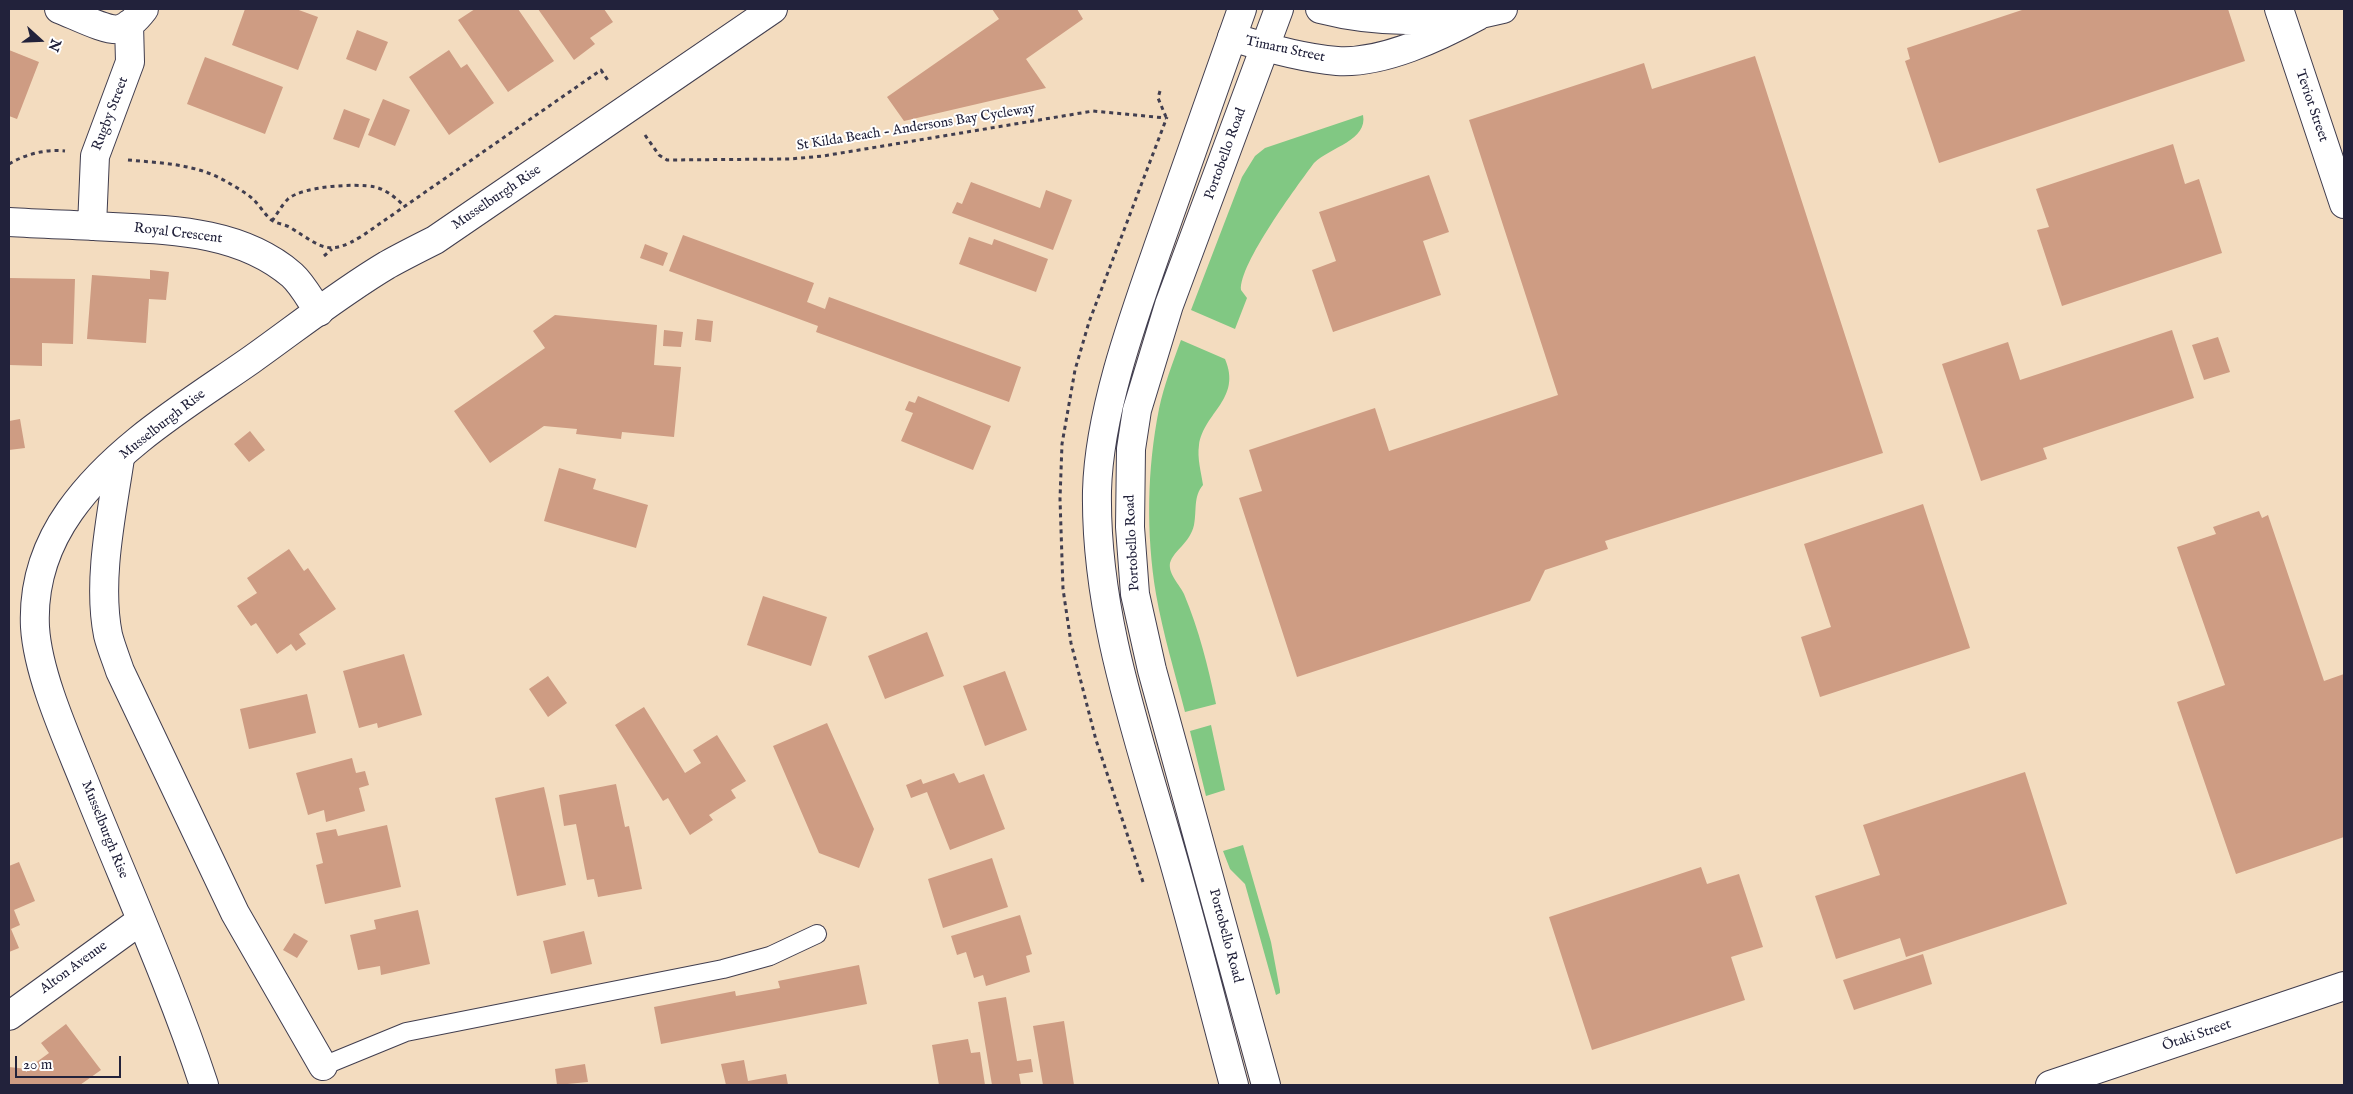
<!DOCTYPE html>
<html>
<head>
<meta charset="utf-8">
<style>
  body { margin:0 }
  #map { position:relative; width:2353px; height:1094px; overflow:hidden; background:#f3dcbf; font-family:"IM FELL English",serif }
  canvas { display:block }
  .frame { position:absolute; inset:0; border:10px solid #22223b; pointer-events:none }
  .north { position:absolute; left:15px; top:15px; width:50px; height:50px; -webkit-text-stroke:4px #fff; paint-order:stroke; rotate:110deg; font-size:14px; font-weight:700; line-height:20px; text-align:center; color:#22223b }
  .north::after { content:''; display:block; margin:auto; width:18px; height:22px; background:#22223b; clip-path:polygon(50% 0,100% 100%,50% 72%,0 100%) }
  .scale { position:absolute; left:15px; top:1056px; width:106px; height:22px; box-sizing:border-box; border:2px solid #22223b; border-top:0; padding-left:6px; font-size:15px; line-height:18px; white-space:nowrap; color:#22223b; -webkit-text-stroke:4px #fff; paint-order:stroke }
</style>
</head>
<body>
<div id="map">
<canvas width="2353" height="1094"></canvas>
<div class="frame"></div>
<div class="north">N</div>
<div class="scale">20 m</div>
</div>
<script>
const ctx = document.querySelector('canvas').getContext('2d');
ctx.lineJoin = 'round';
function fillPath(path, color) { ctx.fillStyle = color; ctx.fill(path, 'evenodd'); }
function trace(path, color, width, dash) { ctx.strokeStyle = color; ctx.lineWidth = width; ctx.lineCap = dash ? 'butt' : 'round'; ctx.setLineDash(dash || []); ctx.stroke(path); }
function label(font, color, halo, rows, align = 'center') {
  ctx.font = font + ' "IM FELL English",serif'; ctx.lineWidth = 4; ctx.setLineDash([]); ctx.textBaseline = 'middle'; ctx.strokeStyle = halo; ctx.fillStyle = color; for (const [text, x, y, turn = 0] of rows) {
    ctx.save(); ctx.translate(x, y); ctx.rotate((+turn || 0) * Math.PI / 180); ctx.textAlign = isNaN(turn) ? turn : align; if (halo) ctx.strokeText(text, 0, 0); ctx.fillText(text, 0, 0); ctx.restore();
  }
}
const green = new Path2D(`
  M1363,115C1368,140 1331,147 1314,163C1297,186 1239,264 1241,290L1247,298L1235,329L1191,310L1242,177L1255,156L1265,148Z
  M1181,340L1225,359C1242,399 1204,412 1199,445C1197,458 1201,472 1203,485C1193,497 1197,510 1194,525C1190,543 1174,550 1170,563C1168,574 1180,585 1184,594C1199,630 1208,666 1216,704L1185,712C1175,673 1163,634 1156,594C1146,533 1147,469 1159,409C1164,385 1173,362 1181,340Z
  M1211,725L1225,790L1206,796L1190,731Z
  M1243,845L1271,942L1280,990V993L1276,995L1245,884L1230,869L1223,851Z`);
const building = new Path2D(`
  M245,9H296L318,17L298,70L232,45Z
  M475,9H518L554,61L508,92L458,20Z
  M538,9H604L613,22L590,38L595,44L574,60Z
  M992,9H1077L1083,19L1026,59L1046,88L904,121L887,97L999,19Z
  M2025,9H2228L2245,61L1939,163L1905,61L1910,59L1907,48Z
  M357,30L388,42L376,71L346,59Z
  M9,50L39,62L17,119L9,116Z
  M449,50L461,68L467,64L494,103L449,135L409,77Z
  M1755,56L1883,453L1605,541L1608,549L1545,570L1530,601L1297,677L1239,498L1262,491L1249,450L1375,408L1389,451L1558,395L1469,120L1644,63L1652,89Z
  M205,57L283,87L265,134L187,104Z
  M383,99L410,110L395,146L368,135Z
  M344,109L370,119L359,148L333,139Z
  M2173,144L2185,184L2199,179L2222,253L2062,306L2037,230L2049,227L2036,189Z
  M1429,175L1449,232L1423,241L1441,295L1333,332L1312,270L1336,261L1319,212Z
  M971,182L1040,208L1046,190L1072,200L1053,250L952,213L957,202L962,204Z
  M683,235L814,283L807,302L825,309L829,297L1021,367L1009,402L816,332L818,326L669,271Z
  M969,237L992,245L994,239L1048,259L1036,292L959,264Z
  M645,244L668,253L663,266L640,258Z
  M150,270L169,272L166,300L149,299L146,343L87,339L92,275L150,279Z
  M9,278L75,279L73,344L42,343V366L9,365Z
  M555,315L657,325L654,365L681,367L674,437L622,432L621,439L576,434L577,429L544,426L490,463L454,411L545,348L533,331Z
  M697,319L713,321L711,342L695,340Z
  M664,330L683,332L681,347L663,346Z
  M2172,330L2194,398L2043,448L2047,459L1981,481L1942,364L2008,342L2020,380Z
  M2218,337L2230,372L2204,380L2192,345Z
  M918,396L991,426L973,470L901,441L913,413L905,410L909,401L915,403Z
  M20,419L25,448L9,450V421Z
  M250,431L265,450L249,462L234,444Z
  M559,468L596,479L593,489L648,505L636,548L544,521Z
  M1923,504L1970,648L1820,697L1801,637L1831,627L1804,544Z
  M2259,511L2262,518L2268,515L2324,681L2344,674V837L2236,874L2177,702L2225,685L2177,547L2216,534L2213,527Z
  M289,549L304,571L308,568L336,609L299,634L306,644L296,651L291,644L277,654L256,623L251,626L237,606L257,593L247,578Z
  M763,596L827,617L811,666L747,645Z
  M927,632L944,676L885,699L868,656Z
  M404,654L422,715L378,728L377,723L359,728L343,671Z
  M1005,671L1027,730L985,746L963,686Z
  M548,676L567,703L548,717L529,689Z
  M307,694L316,733L249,749L240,709Z
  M644,707L685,773L701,763L693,750L717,735L746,781L731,790L736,798L709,815L713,820L690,835L668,798L663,801L615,725Z
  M827,723L874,829L859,868L819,853L773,746Z
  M352,758L356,773L365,771L369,785L359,788L365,811L326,822L324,810L308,815L296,773Z
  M2025,772L2067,904L1906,957L1900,938L1836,959L1815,896L1880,875L1863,825Z
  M954,773L959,783L984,774L1005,829L950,850L927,792L911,798L906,785L921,779L923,784Z
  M616,784L625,827L629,826L642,889L598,897L594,879L587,880L576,824L564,826L559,795Z
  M544,787L566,885L517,896L495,798Z
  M387,825L401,887L325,904L316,865L323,863L316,833L336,829L338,836Z
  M992,858L1008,907L943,928L928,879Z
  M19,862L35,901L14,910L20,925L11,929L19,948L9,952V866Z
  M1701,867L1707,884L1739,874L1763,947L1731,957L1745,1000L1592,1050L1549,917Z
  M418,910L430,964L381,975L380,966L358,970L350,935L376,929L374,920Z
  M1020,915L1032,954L1026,956L1030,972L986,986L983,975L974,978L966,952L957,955L951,936Z
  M584,931L592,964L551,974L543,941Z
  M294,933L308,941L297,958L283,950Z
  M1923,954L1932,984L1854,1010L1843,980Z
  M859,965L867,1004L661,1044L654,1007L735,991L736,996L780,988L778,981Z
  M1006,997L1017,1061L1031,1059L1033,1072L1019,1074L1021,1085H992L978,1002Z
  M1064,1021L1074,1085H1043L1033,1026Z
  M66,1024L101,1070L80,1085H9V1067L27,1069L49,1053L41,1043Z
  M968,1039L971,1053L980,1052L985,1085H939L932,1045Z
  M744,1060L748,1081L786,1074L788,1085H726L721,1064Z
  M585,1064L588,1082L557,1085L555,1069Z`);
const path = new Path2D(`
  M1160,91L1158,98L1166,117
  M645,135L659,155L667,160L790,159L823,156L1093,111L1166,118
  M128,160C162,163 197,164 227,182C236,187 246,193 253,199C259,205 264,213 270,219C276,224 285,224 291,228C322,247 328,257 362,236L601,70L609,82
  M9,164C26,154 45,149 65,151
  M272,221C277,214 282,205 288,199C303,186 356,183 375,187C387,190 396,198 404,206
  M324,256L332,249
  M1143,882L1096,740L1071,643L1063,589L1060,499L1062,444L1075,370L1089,322L1167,117`);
const lane = new Path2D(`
  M323,1066L406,1032L723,969L770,956L817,934`);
const street = new Path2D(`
  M59,9C73,14 107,32 120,29C130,26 138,17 144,9
  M1320,9C1378,24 1446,24 1503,9
  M2279,9L2344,204
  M1232,37C1266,48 1301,58 1337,61C1383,64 1439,37 1478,16
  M9,222C43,224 77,225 112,227C175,230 242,232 292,275C303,285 311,301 319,312
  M92,226L95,156L130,62L129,24
  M120,458C112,513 97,580 108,635C111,647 116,659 120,671L235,913L323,1066
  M9,1016L140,921
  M2050,1085L2344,986`);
const secondary = new Path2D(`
  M204,1085C171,985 127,888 88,791C69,743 38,677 35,627C33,585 46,545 70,511C115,447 188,404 251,360C296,328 340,293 387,265C403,256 419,248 435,240L773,9
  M1234,1085C1211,1000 1190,915 1165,831C1133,720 1095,608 1097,491C1099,410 1135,313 1162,236C1189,161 1215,85 1242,9
  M1266,1085L1152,670L1135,594L1130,527L1131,449L1137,410L1169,305L1279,9`);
const streetNames = [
  ["Timaru Street",1285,50,12],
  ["Teviot Street",2311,106,71],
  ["Rugby Street",111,114,-69],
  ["St Kilda Beach - Andersons Bay Cycleway",916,128,-9],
  ["Portobello Road",1226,154,-70],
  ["Musselburgh Rise",497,198,-34],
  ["Royal Crescent",178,234,7],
  ["Musselburgh Rise",163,425,-38],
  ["Portobello Road",1133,543,-93],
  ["Musselburgh Rise",104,830,68],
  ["Portobello Road",1225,936,75],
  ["Alton Avenue",74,968,-36],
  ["Ōtaki Street",2197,1036,-19]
];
fillPath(green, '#81c883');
fillPath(building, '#ce9c83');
trace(lane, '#413e4f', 20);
trace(street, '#413e4f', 30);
trace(secondary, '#413e4f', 30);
trace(path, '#413e4f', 3, [4, 4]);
trace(lane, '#fff', 18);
trace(street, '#fff', 28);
trace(secondary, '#fff', 28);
label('14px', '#22223b', '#fff', streetNames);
</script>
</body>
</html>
